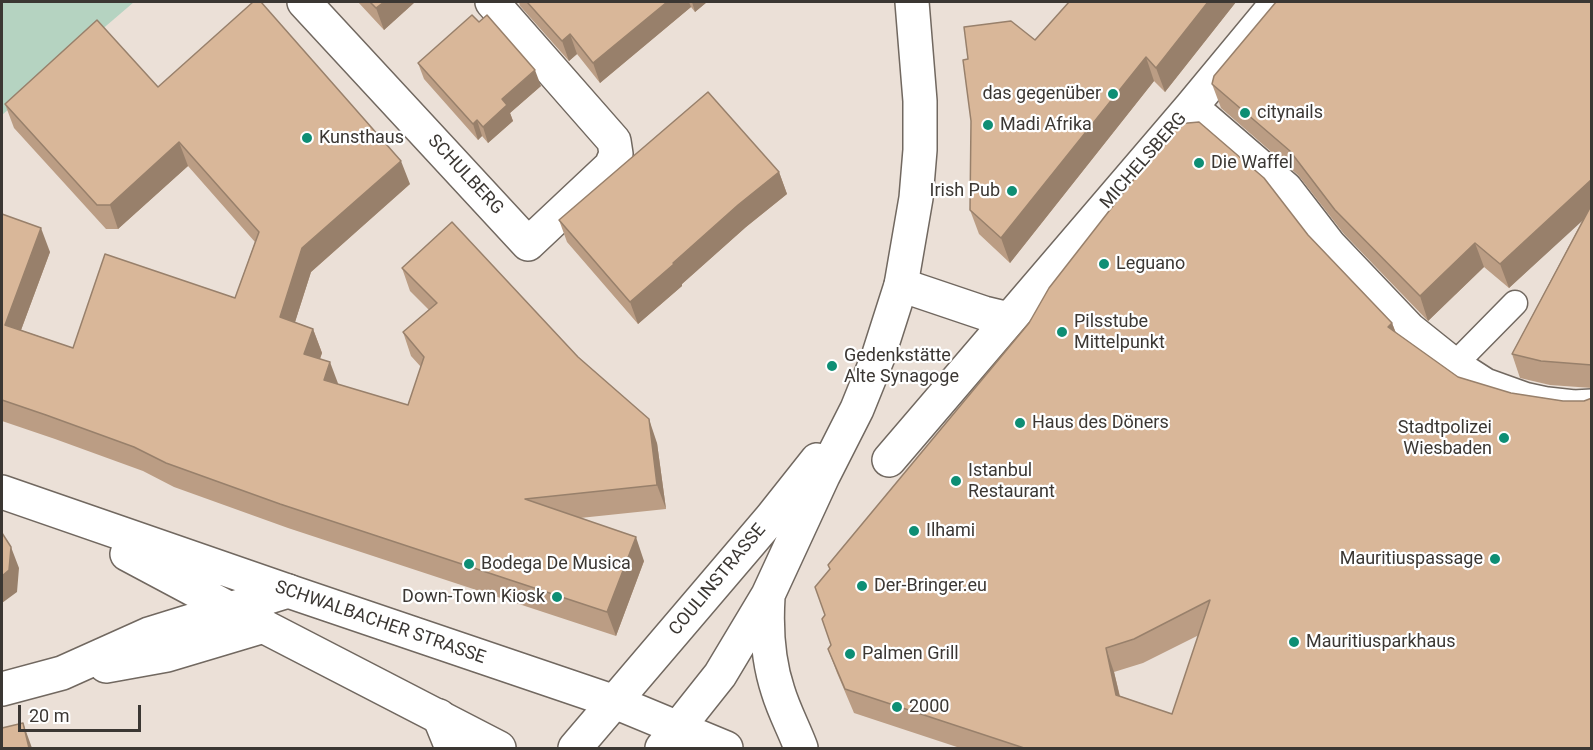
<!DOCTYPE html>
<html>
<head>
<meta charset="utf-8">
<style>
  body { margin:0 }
  #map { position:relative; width:1593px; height:750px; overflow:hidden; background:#ebe0d7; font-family:Roboto,sans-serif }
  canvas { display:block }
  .frame { position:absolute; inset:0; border:3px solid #3b3733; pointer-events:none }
  .scale { position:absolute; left:18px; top:705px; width:123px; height:27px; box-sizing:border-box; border:3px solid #3b3733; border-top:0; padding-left:8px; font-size:18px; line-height:21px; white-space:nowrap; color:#3b3733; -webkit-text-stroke:4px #fff; paint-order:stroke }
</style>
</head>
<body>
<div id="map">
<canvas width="1593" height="750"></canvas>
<div class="frame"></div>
<div class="scale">20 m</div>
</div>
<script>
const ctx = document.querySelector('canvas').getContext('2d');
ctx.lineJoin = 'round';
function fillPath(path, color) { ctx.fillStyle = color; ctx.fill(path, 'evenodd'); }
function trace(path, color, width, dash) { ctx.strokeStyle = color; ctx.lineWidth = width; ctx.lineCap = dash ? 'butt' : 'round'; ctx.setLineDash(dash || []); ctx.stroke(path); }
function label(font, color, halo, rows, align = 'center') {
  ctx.font = font + ' Roboto,sans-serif'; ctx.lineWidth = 4.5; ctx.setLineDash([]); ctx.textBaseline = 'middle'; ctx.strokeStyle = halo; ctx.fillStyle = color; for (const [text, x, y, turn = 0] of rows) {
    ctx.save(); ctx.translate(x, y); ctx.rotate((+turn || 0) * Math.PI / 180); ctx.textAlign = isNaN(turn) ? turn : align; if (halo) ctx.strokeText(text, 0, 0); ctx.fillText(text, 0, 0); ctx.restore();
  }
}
const green = new Path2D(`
  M2,2H134L2,115Z`);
const service = new Path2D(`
  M1454,365L1515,303`);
const pedestrian = new Path2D(`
  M1191,107L1286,189L1330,246L1409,329L1454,365L1485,385L1524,399L1547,404L1574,407L1592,406
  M901,285L984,313L1009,319
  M889,460L1191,107L1278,2`);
const minor = new Path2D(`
  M304,2L528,244L611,166L616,154L614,141L492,2`);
const tertiary = new Path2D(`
  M2,492L288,591
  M127,554L232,610
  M768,597C766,629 768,661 778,691C784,711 794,729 801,748
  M439,716L452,748
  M575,748L771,518L817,460
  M662,748L720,675L768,595L823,476L857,409L878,357L901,285L916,198L920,150V101L912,2`);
const secondary = new Path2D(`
  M232,610L499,748
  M106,666L167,655L264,626
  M2,689L62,673L149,634L288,591L615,702L726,748`);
const wall = new Path2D(`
  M358,2H415L384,30Z
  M519,2H707L695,12L691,7L600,83L577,54L569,61L520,6Z
  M1236,2L1165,92L1154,81L1010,263L979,234L970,210L1035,40Z
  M1592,2V388L1550,385L1520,378L1512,354L1583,219L1509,288L1484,267L1428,321L1344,234L1298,175L1221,108L1212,84Z
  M418,63L541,86L510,113L513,121L488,143L482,136L478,140L424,79Z
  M158,87L410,184L311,272L295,322L313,329L322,353L320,359L338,385L408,405L421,367L411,356L403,332L429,310L410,291L402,268L657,443L666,509L580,518L644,561L616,636L288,528L174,487L143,471L55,439L2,421V214L50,252L21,330L73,348L235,298L255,242L188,166L118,229H106L14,128L5,104Z
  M779,172L787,194L746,227L682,284V286L638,324L567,242L559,220Z
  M1308,235L1392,323L1396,333L1458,377L1511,393L1563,401H1584L1592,748H960L854,713L837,673L828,649ZM1199,635L1172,714L1120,696L1114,672L1143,663Z`);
const shadedWall = new Path2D(`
  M384,2H415L384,30L376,8Z
  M667,2H689L691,7L600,83L593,63Z
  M692,2H707L695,12Z
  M1208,2H1236L1165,92L1156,68Z
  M570,34L577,54L569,61L562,41Z
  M1146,57L1154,81L1010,263L1001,238Z
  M535,70L541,86L510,113L513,121L488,143L483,127L502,99Z
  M477,120L482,136L478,140L473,124Z
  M179,142L188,166L118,229L110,205Z
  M401,161L410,184L311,272L289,341L280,317L302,248Z
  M779,172L787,194L746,227L682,284V286L638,324L630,302L673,263L738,205Z
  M1592,179V212L1509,288L1500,264Z
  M41,228L50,252L14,349L5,325Z
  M1475,243L1484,267L1428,321L1420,296Z
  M1392,323L1401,347L1388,327Z
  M313,329L322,353L313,378L304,354Z
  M330,362L339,386L324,380Z
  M649,419L657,443L666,509L657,485Z
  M636,537L644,561L616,636L607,612Z
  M11,547L19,568L17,592L2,603V576Z
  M1106,648L1114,672L1125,719L1116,695Z
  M23,723L32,748H29Z`);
const building = new Path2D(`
  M253,2H261L401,161L302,248L280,317L313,329L304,354L330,362L324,380L408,405L424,357L403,332L437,303L402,268L452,222L578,357L649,419L657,485L525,499L636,537L607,612L280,504L166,463L134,447L46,415L2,400V214L41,228L5,325L73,348L105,254L235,298L259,232L179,142L110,205H97L5,104L97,20L158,87Z
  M370,2H384L376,8Z
  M527,2H667L593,63L570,34L562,41Z
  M1069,2H1208L1156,68L1146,57L1001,238L970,210L971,121L963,60L968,59L964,27L1011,21L1035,40Z
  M1276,2H1592V179L1500,264L1475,243L1420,296L1335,210L1290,151L1212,84L1214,76Z
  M472,15L479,22L487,15L535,70L502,99L507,105L483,127L477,120L473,124L418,63Z
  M708,92L779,172L738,205L673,263L674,264L630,302L559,220Z
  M1199,122L1264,178L1308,235L1392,323L1388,327L1458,377L1511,393L1563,401H1584L1592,398V748H1024L845,689L828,649L831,645L822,619L825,615L815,587L830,569L828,565L1029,323L1049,288L1177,124ZM1210,600L1172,714L1116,695L1106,648L1134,639Z
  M1592,204V365L1541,361L1512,354Z
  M2,533L11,547L9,570L2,576Z
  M23,723L29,748H2V728Z`);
const markers = [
  [1113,94,6,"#0e8e74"],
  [1245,113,6,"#0e8e74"],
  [988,125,6,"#0e8e74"],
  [307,138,6,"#0e8e74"],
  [1199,163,6,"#0e8e74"],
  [1012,191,6,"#0e8e74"],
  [1104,264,6,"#0e8e74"],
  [1062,332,6,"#0e8e74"],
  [832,366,6,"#0e8e74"],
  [1020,423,6,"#0e8e74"],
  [1504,438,6,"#0e8e74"],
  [956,481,6,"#0e8e74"],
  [914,531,6,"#0e8e74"],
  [1495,559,6,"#0e8e74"],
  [469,564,6,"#0e8e74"],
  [862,586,6,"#0e8e74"],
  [557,597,6,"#0e8e74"],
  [1294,642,6,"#0e8e74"],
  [850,654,6,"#0e8e74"],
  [897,707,6,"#0e8e74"]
];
const poiNames = [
  ["das gegenüber",1101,94,"right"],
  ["citynails",1257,113],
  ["Madi Afrika",1000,125],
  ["Kunsthaus",319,138],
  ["Die Waffel",1211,163],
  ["Irish Pub",1000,191,"right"],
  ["Leguano",1116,264],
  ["Pilsstube",1074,322],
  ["Mittelpunkt",1074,343],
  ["Gedenkstätte",844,356],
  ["Alte Synagoge",844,377],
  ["Haus des Döners",1032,423],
  ["Stadtpolizei",1492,428,"right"],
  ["Wiesbaden",1492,449,"right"],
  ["Istanbul",968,471],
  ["Restaurant",968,492],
  ["Ilhami",926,531],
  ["Mauritiuspassage",1483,559,"right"],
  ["Bodega De Musica",481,564],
  ["Der-Bringer.eu",874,586],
  ["Down-Town Kiosk",545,597,"right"],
  ["Mauritiusparkhaus",1306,642],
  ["Palmen Grill",862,654],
  ["2000",909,707]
];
const streetNames = [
  ["MICHELSBERG",1144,161,-49],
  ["SCHULBERG",465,175,47],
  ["COULINSTRASSE",718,580,-50],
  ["SCHWALBACHER STRASSE",380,623,19]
];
fillPath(green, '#b5d3c1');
trace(service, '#716860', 27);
trace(pedestrian, '#716860', 36);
trace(minor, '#716860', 36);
trace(tertiary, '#716860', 36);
trace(secondary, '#716860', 36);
trace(service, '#fff', 24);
trace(pedestrian, '#fff', 33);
trace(minor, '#fff', 33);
trace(tertiary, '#fff', 33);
trace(secondary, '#fff', 33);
fillPath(wall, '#bb9d84');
fillPath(shadedWall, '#98806b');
fillPath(building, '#d9b799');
trace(building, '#98806b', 1.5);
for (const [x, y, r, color] of markers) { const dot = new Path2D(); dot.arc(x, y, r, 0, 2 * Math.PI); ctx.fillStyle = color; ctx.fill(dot); trace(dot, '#fff', 2); }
label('18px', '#3b3733', '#fff', poiNames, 'left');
label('18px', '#3b3733', '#fff', streetNames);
</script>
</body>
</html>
